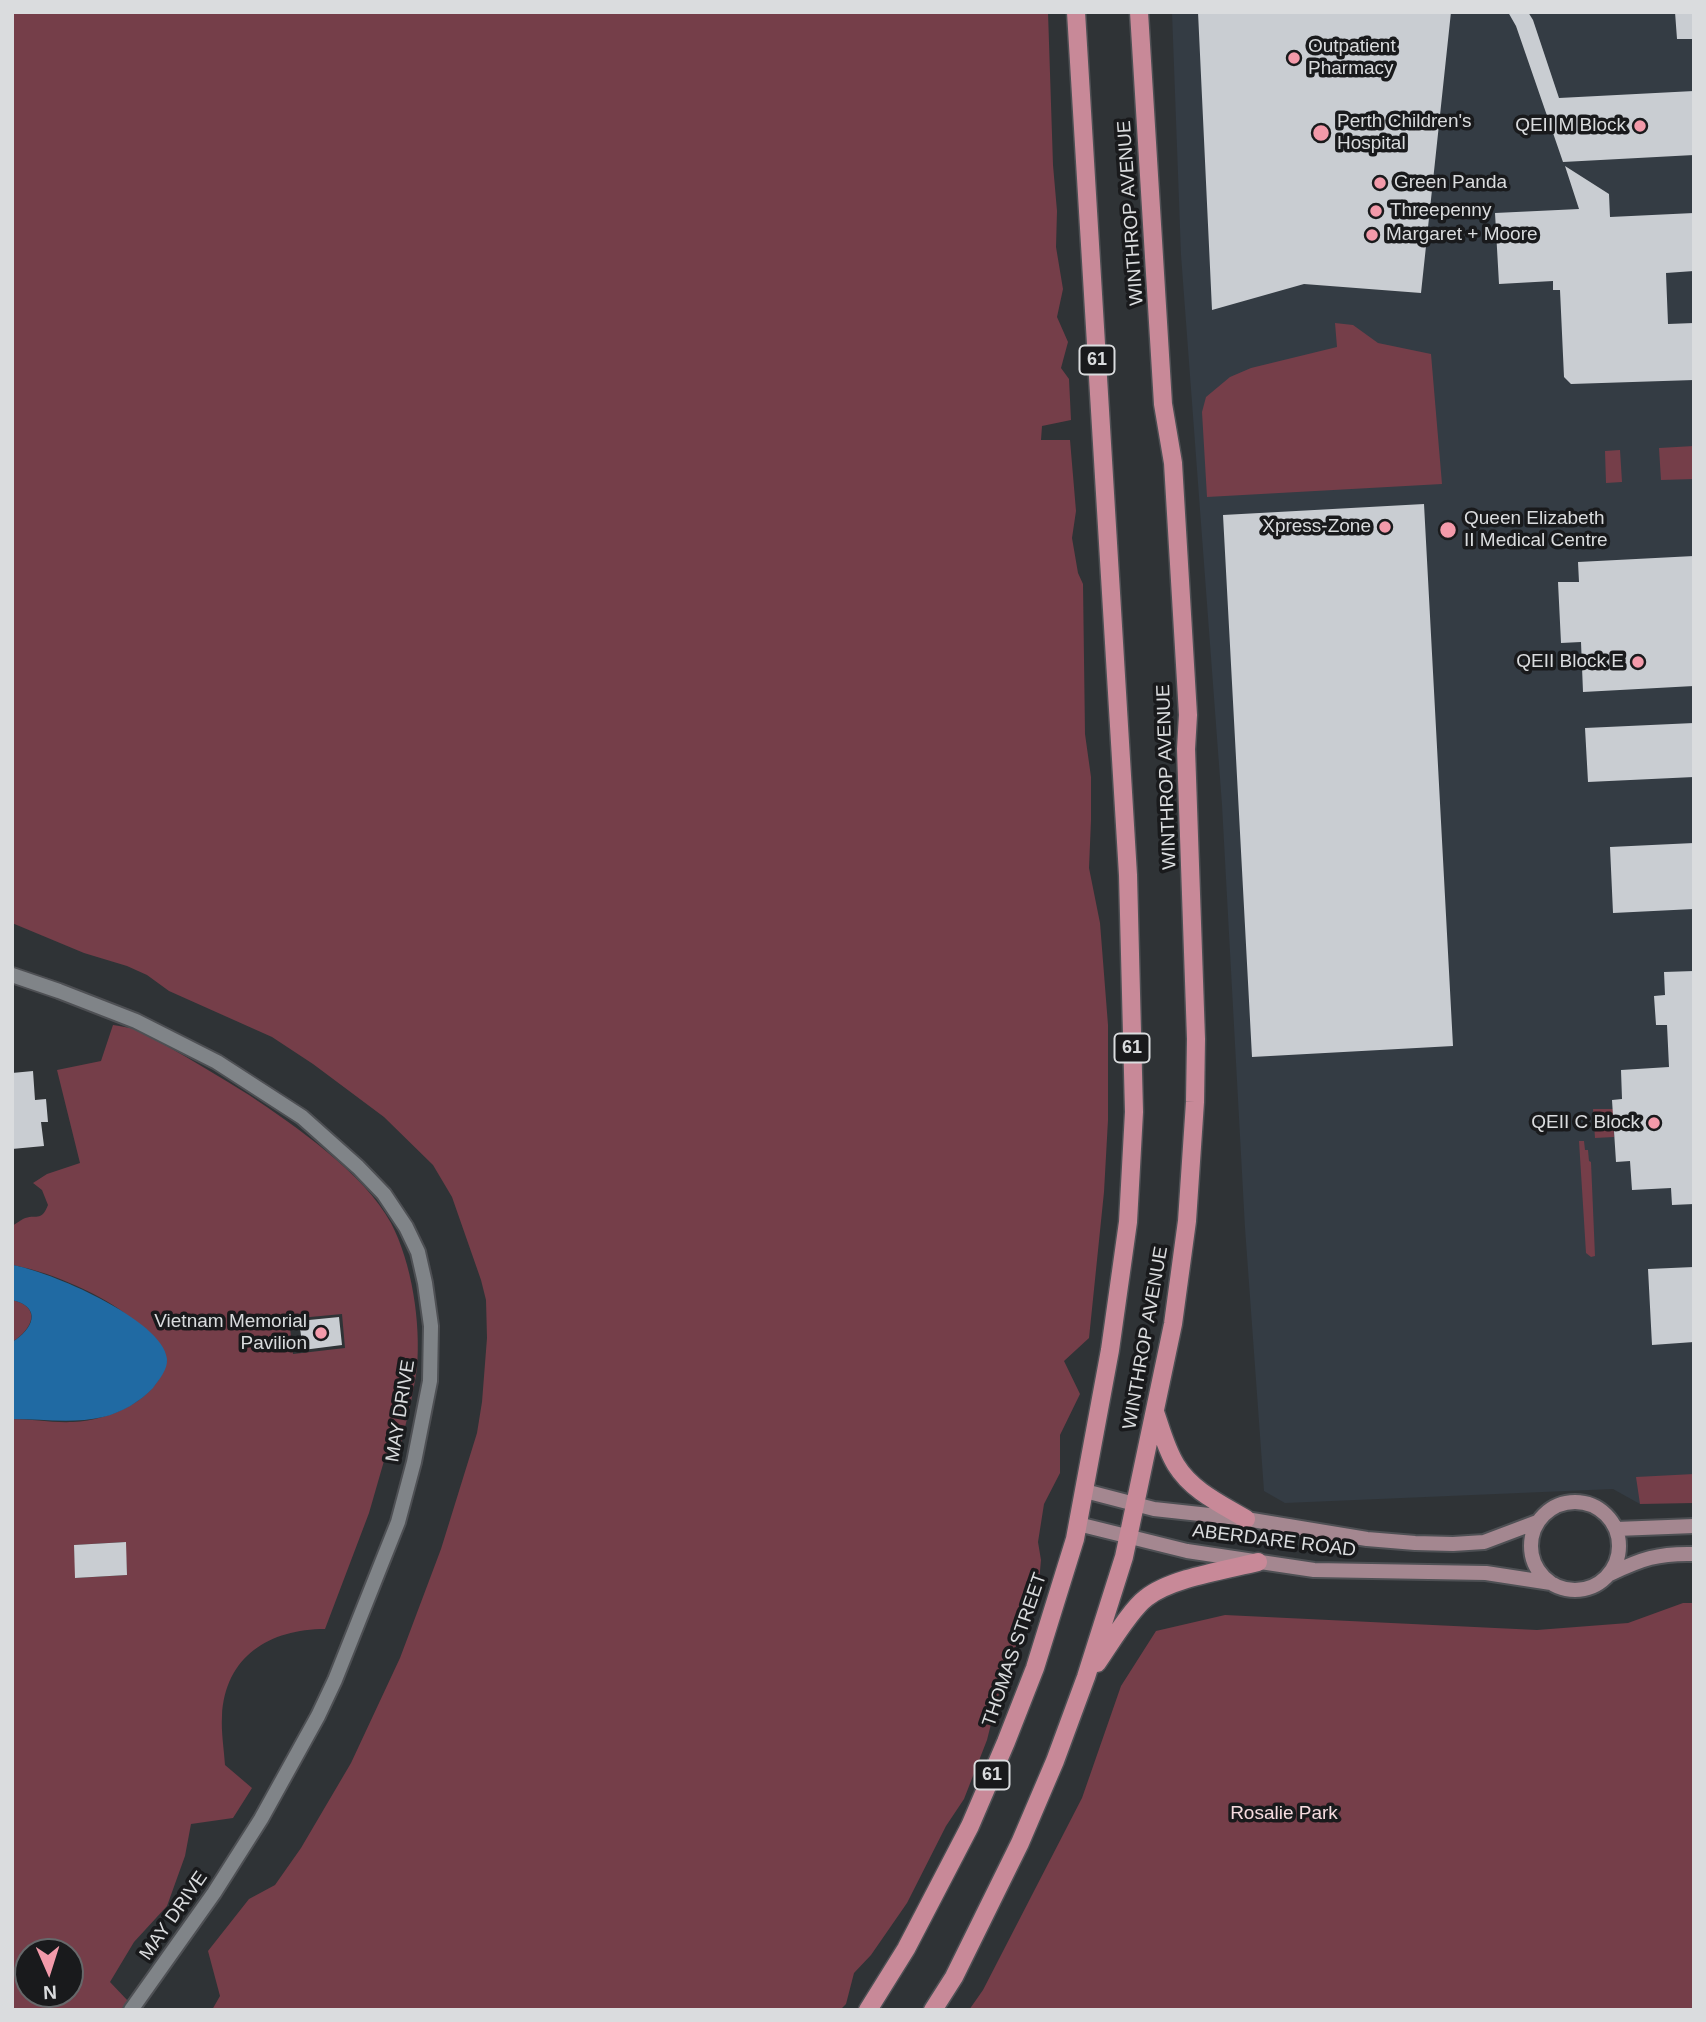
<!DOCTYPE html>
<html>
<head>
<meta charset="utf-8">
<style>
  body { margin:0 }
  #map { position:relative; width:1706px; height:2022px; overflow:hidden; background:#2f3336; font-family:Arial,sans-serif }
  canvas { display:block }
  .frame { position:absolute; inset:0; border:14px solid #dadcde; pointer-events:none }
  .north { position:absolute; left:14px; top:1938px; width:70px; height:70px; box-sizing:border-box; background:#191a1c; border:2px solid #66686a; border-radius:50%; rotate:177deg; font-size:19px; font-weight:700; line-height:28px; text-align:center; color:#dadcde }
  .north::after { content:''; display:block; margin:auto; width:24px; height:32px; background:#f39aaa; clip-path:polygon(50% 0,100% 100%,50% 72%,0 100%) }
</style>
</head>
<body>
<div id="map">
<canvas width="1706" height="2022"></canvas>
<div class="frame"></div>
<div class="north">N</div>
</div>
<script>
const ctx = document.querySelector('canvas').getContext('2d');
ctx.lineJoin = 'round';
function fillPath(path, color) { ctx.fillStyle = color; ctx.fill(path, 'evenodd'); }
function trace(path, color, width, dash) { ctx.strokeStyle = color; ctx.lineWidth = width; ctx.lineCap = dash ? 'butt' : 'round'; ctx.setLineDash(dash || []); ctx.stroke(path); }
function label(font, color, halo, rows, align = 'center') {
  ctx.font = font + ' Arial,sans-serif'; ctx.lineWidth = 7; ctx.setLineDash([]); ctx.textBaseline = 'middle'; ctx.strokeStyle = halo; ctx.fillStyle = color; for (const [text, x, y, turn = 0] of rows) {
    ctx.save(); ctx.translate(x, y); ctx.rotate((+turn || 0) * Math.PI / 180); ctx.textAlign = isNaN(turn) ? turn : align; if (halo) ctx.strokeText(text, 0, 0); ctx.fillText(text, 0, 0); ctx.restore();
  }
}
const built = new Path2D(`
  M1172,12H1694V1500L1640,1504L1613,1489L1285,1503L1264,1491L1245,1228L1222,805L1181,255Z`);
const green = new Path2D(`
  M12,12H1048L1053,165L1057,211L1056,247L1063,289L1057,317L1068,342L1061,368L1069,379L1071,420L1042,426L1041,440H1070L1076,511L1072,538L1078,573L1083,584L1085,734L1091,777V820L1089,868L1100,923L1108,1025V1120L1104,1192L1089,1338L1064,1361L1080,1394L1060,1435V1473L1044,1504L1038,1542L1041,1560L1037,1604L1011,1656L997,1700L987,1740L964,1799L946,1826L907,1903L871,1955L854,1973L846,2004L840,2010H212L220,1996L208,1951L249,1899L275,1885L301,1848L351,1763L400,1658L441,1549L477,1433L482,1402L487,1338L486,1300L481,1280L452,1197L433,1165L384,1117L313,1064L272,1037L169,991L147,975L127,966L84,953L12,923Z
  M1335,323L1353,325L1378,343L1431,354L1442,484L1207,497L1202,412L1206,397L1230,377L1251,368L1337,347Z
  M1694,446V479L1661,480L1659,448Z
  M1620,450L1622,482L1606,483L1605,451Z
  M113,1025C119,1026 127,1027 134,1029C145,1033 156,1041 167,1046C195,1062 222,1078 249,1095C295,1126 364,1173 391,1223C412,1263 421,1323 417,1368C413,1396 406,1424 399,1451L386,1454L369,1513L325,1629C270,1629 225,1656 222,1716C221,1732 224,1749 225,1765L252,1788L233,1818L191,1824L185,1856L167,1906L134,1942L110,1982L128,2001L121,2010H12V1419C32,1419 53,1423 73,1422C111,1420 158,1400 167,1360C154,1345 138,1323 123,1312C97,1292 44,1270 12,1265V1226C16,1224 19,1221 23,1219C36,1213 41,1223 48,1205L42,1190L33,1183L47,1174L80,1163L57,1070L101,1061ZM342,1314L345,1348L293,1354L289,1319ZM125,1542L127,1575L76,1578L74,1545ZM28,1952H70V1994H28Z
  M1593,1109H1613L1614,1137L1595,1138Z
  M1579,1141H1584L1585,1150H1588L1589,1161L1591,1162L1595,1256L1591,1257L1586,1253Z
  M12,1300C43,1307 32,1330 12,1342Z
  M1694,1474V1503L1640,1504L1636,1477Z
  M1683,1603H1694V2010H969L983,1990L1082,1798L1121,1686L1156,1631L1225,1615L1537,1630L1628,1623Z`);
const water = new Path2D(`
  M12,1265C47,1270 164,1320 167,1359C168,1369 159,1380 153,1388C141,1401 121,1413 103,1417C73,1424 43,1419 12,1419V1342C33,1330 43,1307 12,1300Z`);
const building = new Path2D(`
  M1198,12H1451L1421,293L1304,284L1212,310Z
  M1508,12H1528L1533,20L1559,98L1694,91V155L1563,162L1516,26Z
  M1675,12H1694V39H1677Z
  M1565,166L1609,194L1610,217L1694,213V271L1666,273L1668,324L1694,323V380L1571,384L1564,377L1560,290H1553V281L1499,284L1495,213L1579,209Z
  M1424,504L1453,1046L1252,1057L1223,515Z
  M1694,556V686L1583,692L1581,642L1561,643L1558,582H1579L1578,562Z
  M1694,723V777L1588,782L1585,728Z
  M1694,843V909L1613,913L1610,847Z
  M1694,971V1204L1672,1205L1671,1188L1632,1190L1630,1161L1616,1162L1612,1100L1622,1099L1621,1070L1669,1067L1667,1025H1656L1654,996L1665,995L1664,972Z
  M33,1071L35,1100L46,1099L48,1122H41L44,1146L12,1149V1073Z
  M1694,1267V1342L1652,1345L1648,1269Z
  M339,1317L342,1345L303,1350L299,1321Z
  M126,1542L127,1575L75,1578L74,1545Z`);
const street = new Path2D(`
  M12,975L59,991L136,1021L217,1062L302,1117L358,1167L384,1194L406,1227L418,1252L425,1283L431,1326L430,1381L414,1462L398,1522L335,1680L318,1716L261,1819L214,1893L131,2010`);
const secondary = new Path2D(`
  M1085,1491L1154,1509L1246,1519L1367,1539L1415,1543L1453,1544L1484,1542L1537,1522
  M1531 1546a44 44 0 1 1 88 0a44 44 0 1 1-88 0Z
  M1078,1524L1187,1551L1314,1570L1486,1573L1551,1583
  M1616,1529L1694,1526
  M1610,1574C1641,1559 1658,1553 1694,1554`);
const primary = new Path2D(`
  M1155,1412C1161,1429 1166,1449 1176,1465C1192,1491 1221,1504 1246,1519
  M1097,1663C1109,1646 1130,1610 1146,1598C1171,1578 1226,1570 1258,1562
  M868,2010L906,1949L970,1826L1006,1742L1035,1668L1075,1539L1110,1350L1128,1222L1134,1112L1128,875L1076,12
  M933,2010L954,1977L1020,1843L1055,1761L1086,1677L1124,1557L1173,1324L1187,1221L1195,1102L1196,1039L1186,749L1188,715L1173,463L1163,404L1139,12`);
const markers = [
  [1294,58,7,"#f39aaa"],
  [1640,126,7,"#f39aaa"],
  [1321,133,9,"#f39aaa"],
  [1380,183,7,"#f39aaa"],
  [1376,211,7,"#f39aaa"],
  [1372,235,7,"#f39aaa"],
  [1385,527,7,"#f39aaa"],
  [1448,530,9,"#f39aaa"],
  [1638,662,7,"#f39aaa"],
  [1654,1123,7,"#f39aaa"],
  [321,1333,7,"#f39aaa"]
];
const shields = [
  [1097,360,35],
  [1132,1048,35],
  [992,1775,35]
];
const shieldNames = [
  ["61",1097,360],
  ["61",1132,1048],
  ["61",992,1775]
];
const poiNames = [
  ["Outpatient",1308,47],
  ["Pharmacy",1308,69],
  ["Perth Children's",1337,122],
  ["Hospital",1337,144],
  ["QEII M Block",1626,126,"right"],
  ["Green Panda",1394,183],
  ["Threepenny",1390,211],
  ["Margaret + Moore",1386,235],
  ["Queen Elizabeth",1464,519],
  ["II Medical Centre",1464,541],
  ["Xpress-Zone",1371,527,"right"],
  ["QEII Block E",1624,662,"right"],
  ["QEII C Block",1640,1123,"right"],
  ["Vietnam Memorial",307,1322,"right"],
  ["Pavilion",307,1344,"right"]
];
const streetNames = [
  ["WINTHROP AVENUE",1131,213,-94],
  ["WINTHROP AVENUE",1167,777,-92],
  ["WINTHROP AVENUE",1146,1338,-80],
  ["MAY DRIVE",401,1411,-81],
  ["ABERDARE ROAD",1274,1541,7],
  ["THOMAS STREET",1015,1650,-71],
  ["MAY DRIVE",174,1916,-55]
];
const parkNames = [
  ["Rosalie Park",1284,1814]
];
fillPath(built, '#343c44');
fillPath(green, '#753e49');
fillPath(water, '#206aa3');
fillPath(building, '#c9cdd2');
trace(street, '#4e5054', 18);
trace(secondary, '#4e5054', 18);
trace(primary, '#4e5054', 21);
trace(street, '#808488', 14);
trace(secondary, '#a48790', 14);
trace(primary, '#c88998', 18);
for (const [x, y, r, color] of markers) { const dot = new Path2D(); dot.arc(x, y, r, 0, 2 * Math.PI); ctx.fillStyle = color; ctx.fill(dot); trace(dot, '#191a1c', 2.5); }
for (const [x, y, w] of shields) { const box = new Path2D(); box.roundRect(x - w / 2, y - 14.5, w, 29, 5); ctx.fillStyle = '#191a1c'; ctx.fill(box); trace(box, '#dadcde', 2); }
label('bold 18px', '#dadcde', null, shieldNames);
label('19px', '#dadcde', '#191a1c', poiNames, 'left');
label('19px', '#dadcde', '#191a1c', streetNames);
label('19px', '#f5dbdf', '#191a1c', parkNames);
</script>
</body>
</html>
